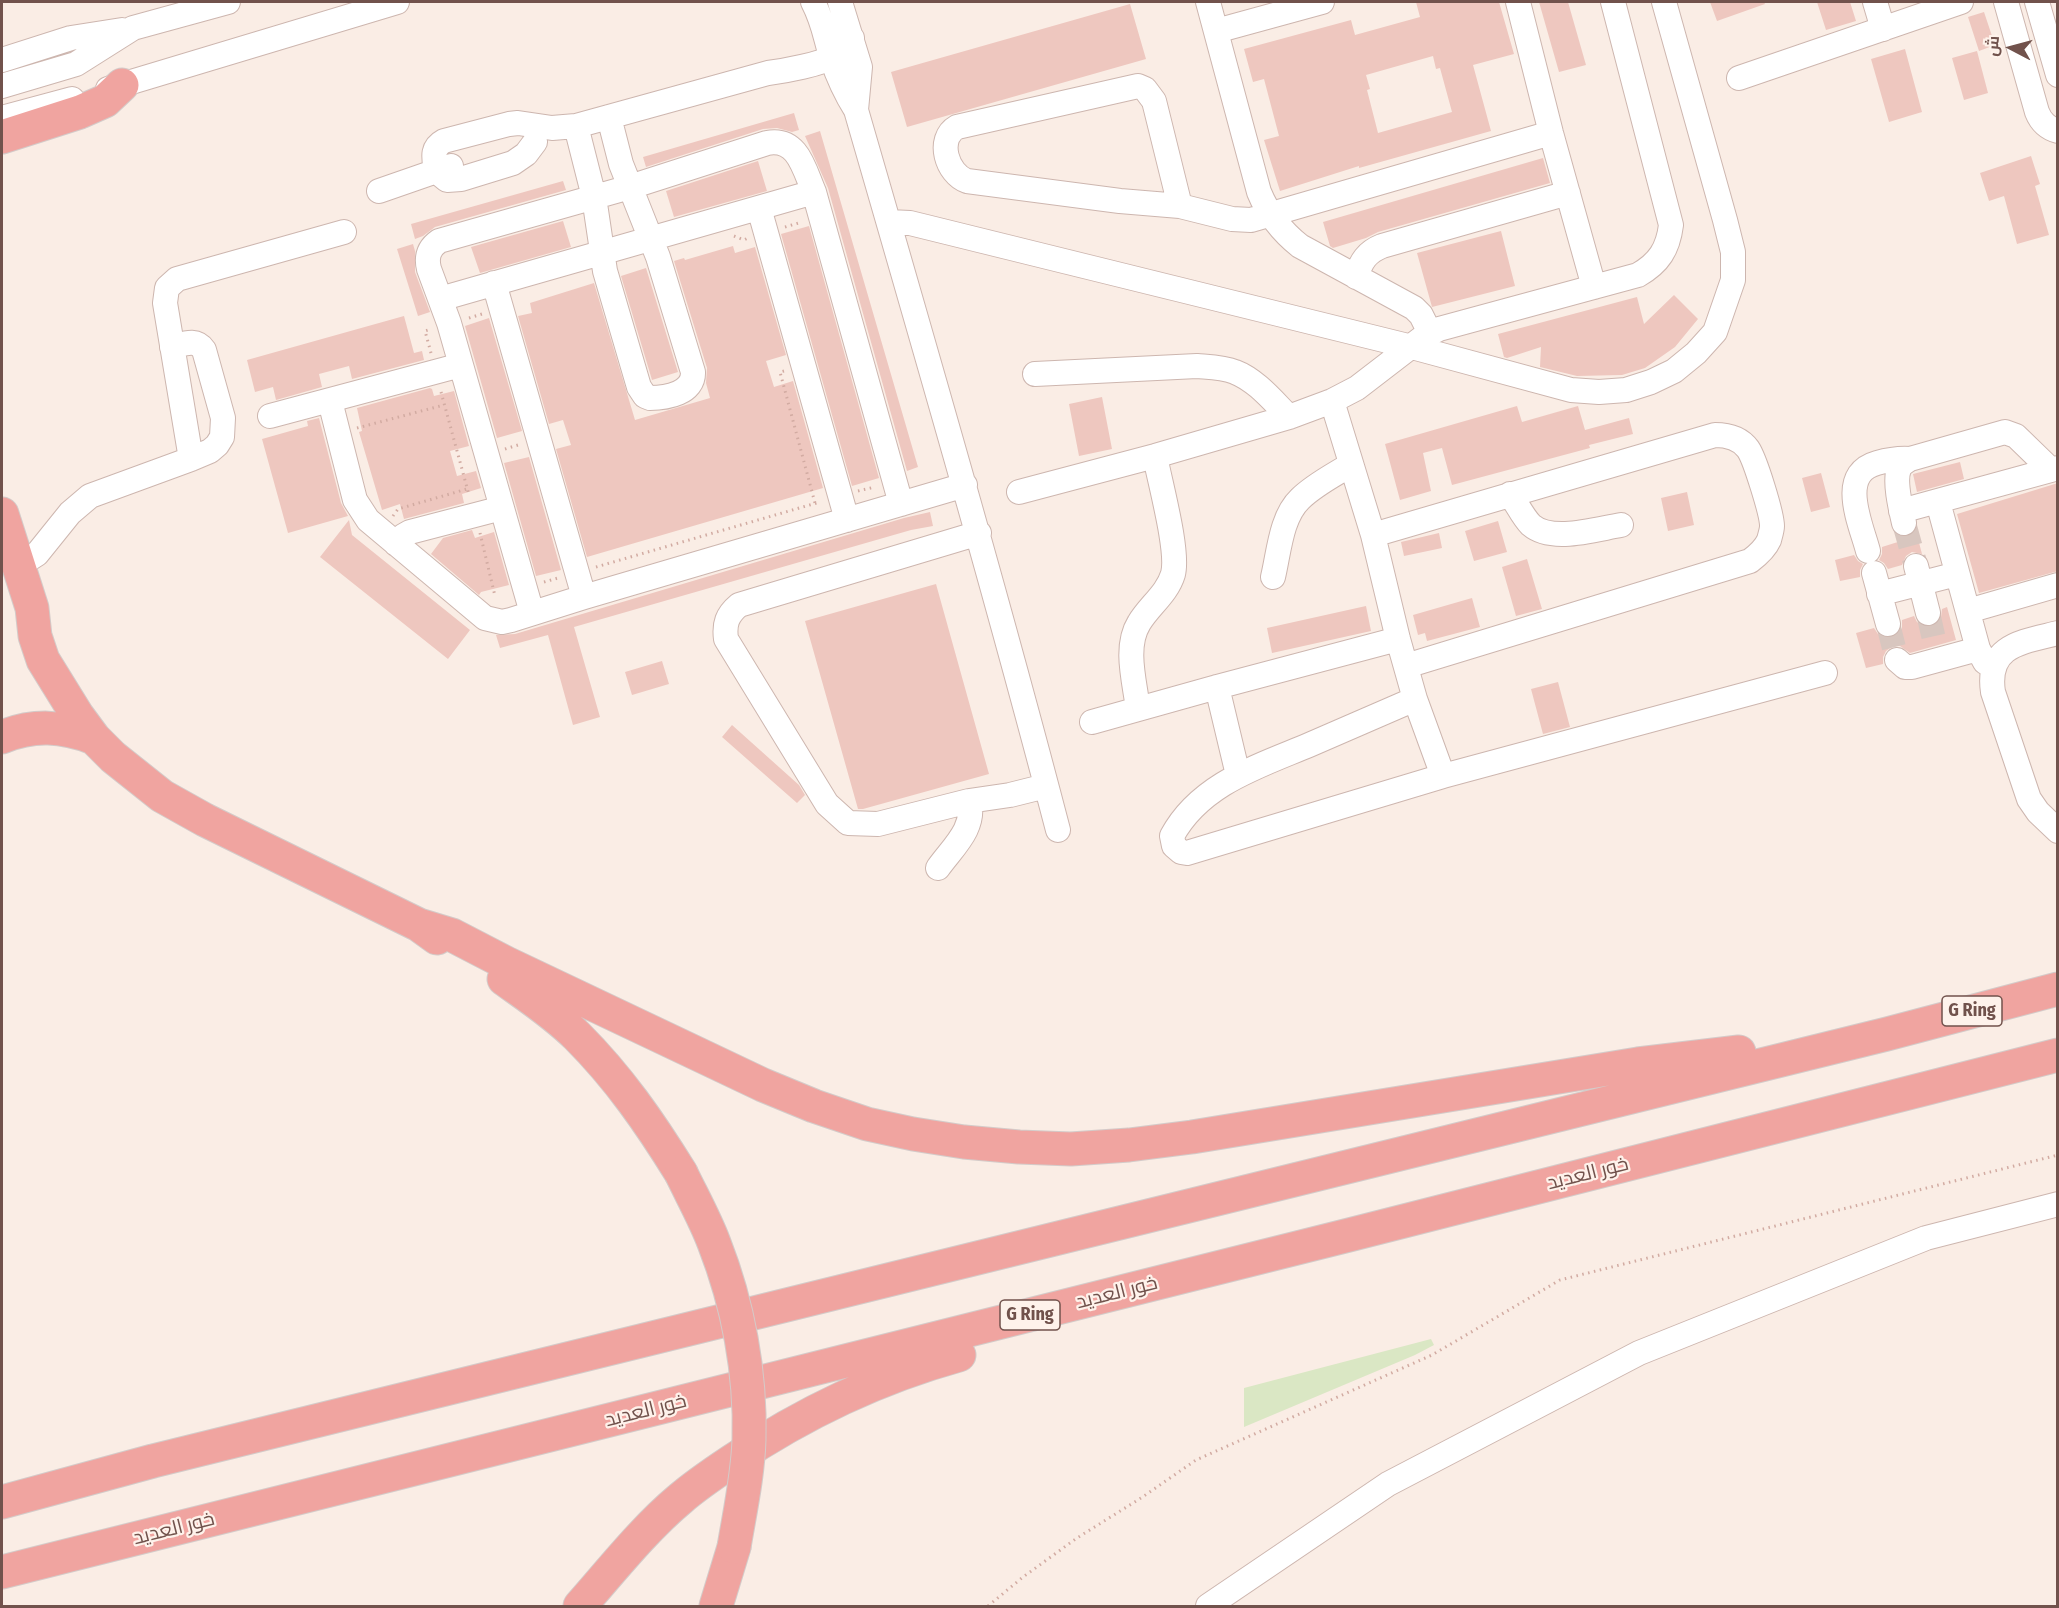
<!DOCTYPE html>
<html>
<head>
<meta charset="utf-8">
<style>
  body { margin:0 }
  #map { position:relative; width:2059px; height:1608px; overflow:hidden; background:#faede5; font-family:"Fira Sans Condensed",Cairo,sans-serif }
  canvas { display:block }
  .frame { position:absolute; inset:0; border:3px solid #71524c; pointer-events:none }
  .north { position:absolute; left:1981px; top:18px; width:60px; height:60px; -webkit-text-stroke:4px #fef2eb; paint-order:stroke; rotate:276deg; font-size:16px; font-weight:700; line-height:24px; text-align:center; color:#71524c }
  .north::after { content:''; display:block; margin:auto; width:21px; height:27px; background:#71524c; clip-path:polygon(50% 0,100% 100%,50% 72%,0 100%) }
</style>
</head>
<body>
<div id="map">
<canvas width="2059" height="1608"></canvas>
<div class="frame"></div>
<div class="north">ش</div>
</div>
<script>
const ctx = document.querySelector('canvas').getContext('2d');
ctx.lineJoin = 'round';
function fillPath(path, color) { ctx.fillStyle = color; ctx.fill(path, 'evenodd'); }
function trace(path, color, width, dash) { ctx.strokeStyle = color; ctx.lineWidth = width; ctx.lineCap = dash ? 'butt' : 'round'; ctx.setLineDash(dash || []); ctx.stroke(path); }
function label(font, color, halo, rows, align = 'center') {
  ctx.font = font + ' "Fira Sans Condensed",Cairo,sans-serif'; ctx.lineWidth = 4.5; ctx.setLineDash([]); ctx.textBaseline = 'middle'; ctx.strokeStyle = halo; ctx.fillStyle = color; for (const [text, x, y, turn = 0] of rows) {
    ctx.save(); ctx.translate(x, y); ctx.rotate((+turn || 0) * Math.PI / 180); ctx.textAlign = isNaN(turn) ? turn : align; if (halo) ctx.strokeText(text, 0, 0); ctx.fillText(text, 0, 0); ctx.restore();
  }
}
const green = new Path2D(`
  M1431,1339L1434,1345L1415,1355L1244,1427V1388Z`);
const building = new Path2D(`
  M1416,2H1499L1514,54L1473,65L1491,131L1359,168V166L1280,191L1264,140L1279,136L1264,79L1253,82L1244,49L1351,20L1355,35L1420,17ZM1433,56L1436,69L1440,68L1452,112L1378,133L1367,90L1370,89L1366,75Z
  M1539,2H1568L1586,65L1559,72Z
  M1710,2H1764L1765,4L1717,21Z
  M1817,2H1850L1856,21L1826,30Z
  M1130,4L1146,59L907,127L891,72Z
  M1984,12L1995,45L1979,51L1968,17Z
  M1905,49L1922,112L1889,122L1871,59Z
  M1977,51L1988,93L1964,100L1952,58Z
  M794,113L799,130L792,132L777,128L763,129L646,167L643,157Z
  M820,131L918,467L907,471L828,188L805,136Z
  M2031,156L2040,184L2035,186L2049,235L2017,244L2004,196L1989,201L1980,173Z
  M1543,158L1550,183L1378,232L1366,238L1333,248L1330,246L1323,222Z
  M758,161L767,191L674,217L666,191Z
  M563,181L566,190L435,227L423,236L415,239L411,224Z
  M563,221L571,247L480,273L471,247Z
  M809,226L879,478L852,486L781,234Z
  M1501,231L1515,286L1432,307L1417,253Z
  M413,244L415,251V272L430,312L418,316L397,249Z
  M733,246L735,253L755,247L786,355L766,361L774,387L793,381L823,488L587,557L556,449L571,445L563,420L549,424L518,316L532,313L530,303L594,283L635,420L710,398L706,383L707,368L674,261L684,258L685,260Z
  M646,268L678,372L652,380L621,276Z
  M1674,295L1698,319L1675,347L1645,368L1622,375L1577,376L1540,367L1541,347L1507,358L1504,357L1498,334L1637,297L1644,324Z
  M404,316L414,353L422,351L424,360L352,379L349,366L319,374L322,387L276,400L273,387L255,392L247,360Z
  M489,318L522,431L497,438L465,326Z
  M430,388L432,389L434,396L454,391L469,446L450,451L457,476L476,471L481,488L462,494L464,503L404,519L400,504L382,510L359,432L362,431L357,408Z
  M1102,397L1112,449L1079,456L1069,404Z
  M1517,406L1522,422L1578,406L1585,430L1629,418L1633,434L1589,445L1590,448L1452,485L1442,448L1423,453L1431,491L1400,500L1385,444Z
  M319,418L341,503L348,516L288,533L262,439L308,426L307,421Z
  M529,457L561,570L536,576L504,463Z
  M1960,462L1964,479L1917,492L1913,474Z
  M1821,473L1830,507L1811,512L1802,478Z
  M2058,483V571L1979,593L1957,514Z
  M1687,492L1694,525L1668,531L1661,498Z
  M930,512L933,526L911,530L574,627L600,717L573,725L548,635L500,648L496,635L515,634L904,518Z
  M349,520L352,535L470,630L448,659L320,557Z
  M1498,521L1507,552L1474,561L1465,531Z
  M472,530L475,538L494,532L509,585L481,592L479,595L431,554L443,538Z
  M1916,531L1922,554L1912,552L1906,556L1902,565L1888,569L1884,563L1879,560L1882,554V547L1901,541L1900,536L1908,537Z
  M1439,533L1442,548L1404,556L1401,542Z
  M1854,555L1858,561L1863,564L1860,570V577L1840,581L1835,560Z
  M1527,559L1542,609L1516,616L1502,567Z
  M936,584L989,774L863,809H858L805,621Z
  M1472,598L1480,627L1427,641L1425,633L1418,635L1413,615Z
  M1366,606L1371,631L1272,653L1267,628Z
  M1947,607L1956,640L1910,653L1900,646H1893L1886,651L1883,657V664L1866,668L1856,633L1874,628L1878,634L1884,638H1892L1898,634L1902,628V620L1914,616L1917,622L1924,626L1932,627L1937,624L1941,617L1942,609Z
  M662,661L669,684L632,695L625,672Z
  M1558,682L1570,727L1543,734L1531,689Z
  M732,725L799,785L805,795L797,803L722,737Z`);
const minorTunnel = new Path2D(`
  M1904,523L1916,566
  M1928,613L1936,648
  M1888,624L1897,660`);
const path = new Path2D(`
  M785,227L802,222
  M734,236L744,240L748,238
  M469,318L482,314
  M431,353L425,331L431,329
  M784,371L780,372L815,503
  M441,392L469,495
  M357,428L444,405
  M505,449L518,445
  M858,491L875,487
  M393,516L398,509L467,489
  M480,533L495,596
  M596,567L820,502
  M544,582L558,578
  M988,1606L1023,1577L1077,1538L1141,1498L1196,1460L1432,1355L1560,1280L2058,1155`);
const minor = new Path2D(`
  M813,2C824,23 825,37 832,59C838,77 846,94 856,110C925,349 995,589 1058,830
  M840,2L860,67L856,110
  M1208,2L1259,192C1268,214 1281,231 1300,246L1414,308L1421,315L1430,333
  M1518,2L1551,133L1594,287
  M1875,2L1883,29
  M2006,2L2037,112C2041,122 2047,128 2058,131
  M2037,2L2058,75
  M1216,31L1322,2
  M2,60L71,38L122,30
  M1739,78L1961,2
  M2,86L76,64L133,28L228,2
  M108,89L397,2
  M2,118L72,99
  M576,126L594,197L605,271L639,387L645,396L650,398C667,398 694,393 693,372L658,257L621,164L609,117
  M535,142L526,154L513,163L461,179L447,180L436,171C434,158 431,148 444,141L509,124L518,123L552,128L576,126L768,73C784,71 822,64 835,56C843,51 847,46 852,38
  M379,191L451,166
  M1180,206L1154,101L1145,89L1138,86L957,127C936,139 947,174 967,181L1120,201L1180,206L1232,219L1251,220L1551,133
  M759,208L847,520
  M889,222L910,223L1412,347L1571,390L1599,392L1626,390L1651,382L1674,371L1696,353L1715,332L1733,280V252L1725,220L1664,2
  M1356,277C1361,261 1367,252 1382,246L1568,193
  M494,283L584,597
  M440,299L814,192
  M1035,374L1197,366C1209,367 1223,367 1235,372C1256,380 1273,401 1289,417
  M330,401L355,500L368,520L485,618L502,622L511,620L584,597L965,485
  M1332,401L1373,535L1398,639L1415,699L1443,776
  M270,416L461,365
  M191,459L165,303L167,288L177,279L344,232
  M1019,492L1155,456L1289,417L1332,401L1357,388L1422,338L1439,329L1638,275C1659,263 1668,249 1671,225L1613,2
  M1510,494C1517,504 1523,517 1531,525C1552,543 1596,529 1621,525
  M1938,502L1978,649L1985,662L1993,667
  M1901,511L2058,468
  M1904,523C1901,510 1894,481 1899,469C1901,464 1905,462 1910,459
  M979,533L739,605C727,615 724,624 726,639L827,804L848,823L878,824L969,801L1010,795L1046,786
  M1373,535L1715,435C1728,435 1740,438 1748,449C1755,459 1772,514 1772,526C1772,530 1770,536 1769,540C1765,549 1758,555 1750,561L1406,666
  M396,544L403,536L410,532L502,508
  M1868,551C1861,524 1837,474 1877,463C1888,460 1897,458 1910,459L2005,432L2016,436L2051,470
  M18,566L37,554L70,513L90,496L191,459L210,451L217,445L222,437L223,418L204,350C196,338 184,344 172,347
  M1916,566L1928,613
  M1874,573L1888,624
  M1273,577C1279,552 1281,517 1300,499C1314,485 1334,475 1350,465
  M1879,594L1957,574
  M1968,611L2058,585
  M532,613L449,323L429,269C426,257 429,248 439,241L630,187L767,143C798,137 804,169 814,192L901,504
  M2058,633C2022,642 1986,645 1993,692L2029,799L2038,812L2058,831
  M1897,660L1905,667H1912L1978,649
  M1217,687L1238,775
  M1415,699C1380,714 1344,730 1309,745C1259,766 1200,784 1172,836L1174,846L1181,852L1187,853L1443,776L1825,673
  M1138,709C1135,683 1124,647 1139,623C1149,606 1167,594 1173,574C1179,551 1160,483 1155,456
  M1092,722L1217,687L1398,639
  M938,868C953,847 976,828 969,801
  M1208,1606L1388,1484L1639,1353L1926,1238L2058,1204`);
const highway = new Path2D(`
  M2,137L80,112L105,101L122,85
  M2,514L32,608L35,636L43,660L77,715L94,738L113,757L162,796L205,820L419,925L437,938
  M2,737C34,724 62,726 94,738
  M419,925L452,935L506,963L763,1085L814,1106L867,1124L913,1134L964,1142L1019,1147L1071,1149L1129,1145L1192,1137L1638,1064L1739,1052
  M504,979C529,997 555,1014 577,1036C619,1078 650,1123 681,1173
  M2,1502L153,1461L1887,1034L2058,989
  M2,1572L1349,1235L2058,1055
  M580,1606C611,1571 644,1529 680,1499C696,1485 714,1473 732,1461C803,1413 876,1378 959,1355
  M716,1606L734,1547`);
const highwayBridge = new Path2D(`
  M681,1173C692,1196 705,1219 714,1243C738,1304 751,1373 749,1439C748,1475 740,1511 734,1547`);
const shields = [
  [1972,1011,60],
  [1030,1315,60]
];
const shieldNames = [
  ["G Ring",1972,1011],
  ["G Ring",1030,1315]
];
const streetNames = [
  ["خور العديد",1588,1174,-14],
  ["خور العديد",1117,1293,-14],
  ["خور العديد",646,1411,-14],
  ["خور العديد",174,1529,-14]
];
fillPath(green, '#dae7c4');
fillPath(building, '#eec7bf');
trace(minorTunnel, '#d8c6bf', 24, [24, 12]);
trace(minor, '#cdb6af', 26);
trace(highway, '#d4cbc9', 35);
trace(path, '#d2aba2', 3, [1.5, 4.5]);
trace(minor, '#fff', 24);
trace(highway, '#f0a4a0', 33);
trace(highwayBridge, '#d4cbc9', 35, []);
trace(highwayBridge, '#f0a4a0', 33);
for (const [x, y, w] of shields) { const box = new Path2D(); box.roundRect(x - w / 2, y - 15, w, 30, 4.5); ctx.fillStyle = '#fef2eb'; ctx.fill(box); trace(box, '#71524c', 1.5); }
label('bold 18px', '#71524c', null, shieldNames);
label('20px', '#71524c', '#fef2eb', streetNames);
</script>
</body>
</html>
